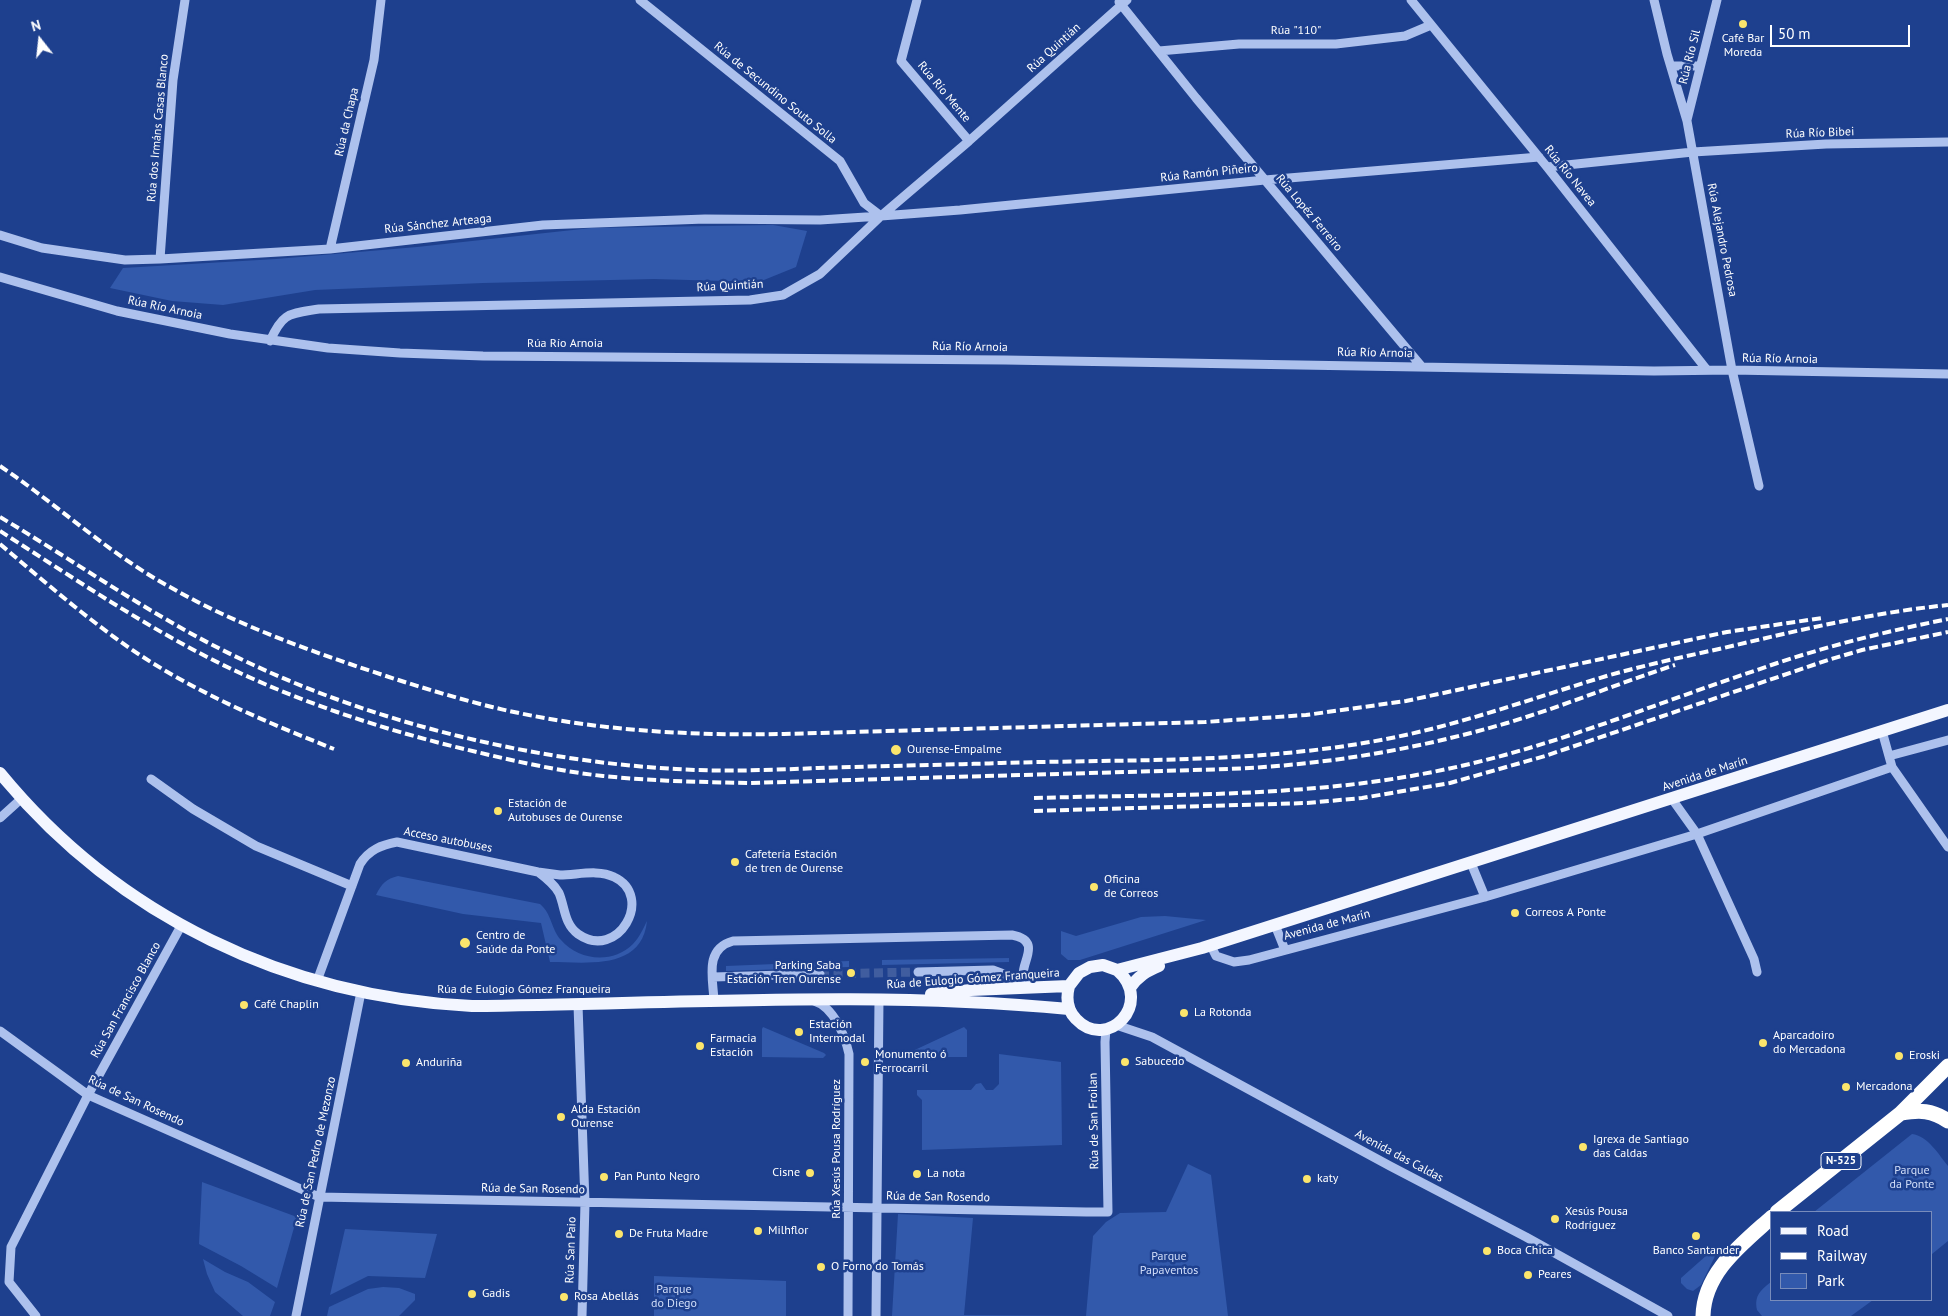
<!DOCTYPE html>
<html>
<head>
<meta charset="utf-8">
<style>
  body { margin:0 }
  #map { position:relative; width:1948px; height:1316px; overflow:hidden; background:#1e408e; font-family:"PT Sans",sans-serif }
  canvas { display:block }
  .legend { position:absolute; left:1770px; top:1211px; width:162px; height:90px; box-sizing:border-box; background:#1e408e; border:1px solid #788cbb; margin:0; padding:6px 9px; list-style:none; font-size:15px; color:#fff }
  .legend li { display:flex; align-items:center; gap:10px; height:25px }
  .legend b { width:25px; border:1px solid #788cbb }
  .north { position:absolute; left:15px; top:15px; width:50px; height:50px; -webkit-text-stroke:4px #1e408e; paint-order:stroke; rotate:344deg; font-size:14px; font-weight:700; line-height:20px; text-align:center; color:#fff }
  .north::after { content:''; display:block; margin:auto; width:18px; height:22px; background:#fff; clip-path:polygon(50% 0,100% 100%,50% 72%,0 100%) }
  .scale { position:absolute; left:1770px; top:25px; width:140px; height:22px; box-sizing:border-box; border:2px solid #fff; border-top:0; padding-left:6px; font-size:15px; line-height:18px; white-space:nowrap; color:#fff; -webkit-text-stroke:4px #1e408e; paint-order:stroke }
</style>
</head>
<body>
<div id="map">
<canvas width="1948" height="1316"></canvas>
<ul class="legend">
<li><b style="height:6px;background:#f3f6ff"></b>Road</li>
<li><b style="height:6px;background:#fff"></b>Railway</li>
<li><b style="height:14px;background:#3259ab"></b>Park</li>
</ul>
<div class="north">N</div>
<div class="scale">50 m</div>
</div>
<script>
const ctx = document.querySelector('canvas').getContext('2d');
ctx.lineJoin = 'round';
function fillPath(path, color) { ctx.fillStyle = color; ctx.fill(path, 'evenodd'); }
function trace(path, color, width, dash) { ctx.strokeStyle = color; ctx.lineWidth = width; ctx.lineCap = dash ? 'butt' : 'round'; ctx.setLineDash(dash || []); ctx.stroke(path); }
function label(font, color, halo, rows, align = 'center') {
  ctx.font = font + ' "PT Sans",sans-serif'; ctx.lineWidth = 5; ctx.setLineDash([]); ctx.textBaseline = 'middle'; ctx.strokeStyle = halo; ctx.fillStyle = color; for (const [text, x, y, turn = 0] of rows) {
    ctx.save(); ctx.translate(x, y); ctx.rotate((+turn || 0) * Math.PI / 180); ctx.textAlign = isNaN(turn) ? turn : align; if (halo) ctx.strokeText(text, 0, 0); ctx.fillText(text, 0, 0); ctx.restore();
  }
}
const green = new Path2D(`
  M773,225L807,231L796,267L759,282L654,279L483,283L315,290L223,305L172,301L110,288L123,268L276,259L417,247L591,228Z
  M398,876L540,904C552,914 551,929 561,940C579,961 613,964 633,944C639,938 643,929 647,921C642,971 586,962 550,962L541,923L463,914L376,895C382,883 386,879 398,876Z
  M1165,916L1206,920L1080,960H1068L1061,954V931L1076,936L1141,917Z
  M1009,958V962L882,965V960Z
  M849,961V967L726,971V966Z
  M763,1027L824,1053L826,1055L823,1058L762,1057V1029Z
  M964,1027L967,1030V1057H906L904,1055Z
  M999,1054L1061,1062L1062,1145L922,1150V1100L917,1095V1090H971L976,1084L981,1083L986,1090H993L999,1084Z
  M1912,1134C1928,1136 1939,1155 1948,1166V1241L1932,1254V1212H1814Z
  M1188,1164L1211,1175L1228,1316H892L898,1214L973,1218L964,1315L1086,1316L1093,1236L1106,1222L1120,1213L1166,1212Z
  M202,1182L297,1217L277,1288L241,1266L199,1244Z
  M345,1229L437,1234L425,1278L368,1276L330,1295Z
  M1716,1247L1717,1252L1701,1285L1693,1291L1687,1289L1681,1283V1278Z
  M203,1259L225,1272L248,1282L275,1302L270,1316H243L215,1292L207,1274Z
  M654,1276L786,1281V1316H654Z
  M1772,1281V1300H1873L1851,1316H1762L1757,1310C1754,1295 1761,1290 1772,1281Z
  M383,1287L399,1288L415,1294V1300L399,1316H327L329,1307L368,1289Z`);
const minorTunnel = new Path2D(`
  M820,974L918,972`);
const minor = new Path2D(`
  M640,0L840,161L864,203L881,216
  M917,0L901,61L969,141
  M1411,0L1547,167L1707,370
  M1654,0L1667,54L1687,121L1732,370L1759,486
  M1119,2L1196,98L1422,367
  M1159,51L1239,44H1336L1405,36L1431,25
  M1671,66H1700
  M1687,120L1717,0
  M1547,167L1693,152L1826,144L1948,142
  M0,235L42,248L125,260L160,259L330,249L543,225L705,219L820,220L881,216L960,210L1265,180L1539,157
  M330,249L374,60L381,0
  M160,259L173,80L185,0
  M0,277L117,311L230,334L328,348L400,353L483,356L1005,360L1654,371L1732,370L1948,374
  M270,341C283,312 289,314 319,309L750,300L783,295L820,274L881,216L969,141L1127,0
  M1882,731L1892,767L1948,847
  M1889,756L1948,740
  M151,779L193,809L256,846L352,886
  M1672,799L1697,834L1754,959L1757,972
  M0,818L21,799
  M1471,863L1485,897
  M1275,925L1285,950
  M1211,946L1216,956L1234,962L1249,960L1485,897L1697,834L1892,767
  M918,972L993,970L1028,983
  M713,977L820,974
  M317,981L360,864C369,850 381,845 397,842L538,872C545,873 553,874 560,875C577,875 598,869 614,877C655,896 618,962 578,934C564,924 565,907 559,893C554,884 546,878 538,872
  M714,1001C713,978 704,949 733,941L1012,935C1044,941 1019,964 1024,977C1026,983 1030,985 1035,988
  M814,1001C834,1007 845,1036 849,1054L848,1316
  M578,1005L585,1203L582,1316
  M1116,1025L1152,1037L1390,1166L1526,1237L1668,1316
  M0,1031L88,1095L319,1197L1086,1212H1108L1105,1042L1106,1029
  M36,1316L9,1282L11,1247L88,1095L181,926
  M296,1316L361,992
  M876,1316L879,999`);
const major = new Path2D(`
  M0,773C118,917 287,997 472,1006C671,1004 871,990 1069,1009
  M1069,986C1066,998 1067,1010 1076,1019C1107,1052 1155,1003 1117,970
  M1130,988C1138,976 1147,971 1159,966
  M931,994L971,990L1069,986L1079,973L1090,967L1103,965L1117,970L1202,948L1948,710`);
const highway = new Path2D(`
  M1901,1113C1920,1110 1932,1110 1948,1121
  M1777,1212L1901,1113L1948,1066
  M1703,1316C1704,1272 1742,1244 1772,1217`);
const rail = new Path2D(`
  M0,466C58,505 109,554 170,587C226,619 288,643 350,664C397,680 444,695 492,707C587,730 686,736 784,734L1205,722L1306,715L1406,701L1727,632L1822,618
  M0,517C81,565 159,621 245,661C375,723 532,761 676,769C723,772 771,770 818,768C879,766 940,765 1001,763C1132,759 1266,764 1396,737C1469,722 1539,696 1610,675C1646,665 1682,657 1719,649C1796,631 1869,613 1948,605
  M0,531C72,577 144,626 221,664C299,702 381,729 464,749C510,760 557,771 603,776C651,781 700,782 748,783L1228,769C1325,765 1414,750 1507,723C1564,706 1619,683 1675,665
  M0,544C40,578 79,612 121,642C185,688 261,720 334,749
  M1034,798C1170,794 1313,798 1447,769C1553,747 1654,704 1757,670C1819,648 1883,632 1948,619
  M1034,811L1307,803L1362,798L1450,783L1545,756L1828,660L1862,650L1948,632`);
const markers = [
  [1743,24,5,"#fbe56c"],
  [896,750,6,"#fbe56c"],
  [498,811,5,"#fbe56c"],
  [735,862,5,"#fbe56c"],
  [1094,887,5,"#fbe56c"],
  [1515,913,5,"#fbe56c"],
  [465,943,6,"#fbe56c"],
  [851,973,5,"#fbe56c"],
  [244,1005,5,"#fbe56c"],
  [1184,1013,5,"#fbe56c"],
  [799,1032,5,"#fbe56c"],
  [1763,1043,5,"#fbe56c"],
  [700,1046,5,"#fbe56c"],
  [1899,1056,5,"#fbe56c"],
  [865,1062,5,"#fbe56c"],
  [1125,1062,5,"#fbe56c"],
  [406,1063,5,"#fbe56c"],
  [1846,1087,5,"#fbe56c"],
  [561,1117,5,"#fbe56c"],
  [1583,1147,5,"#fbe56c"],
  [810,1173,5,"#fbe56c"],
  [917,1174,5,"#fbe56c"],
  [604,1177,5,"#fbe56c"],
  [1307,1179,5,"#fbe56c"],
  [1555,1219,5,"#fbe56c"],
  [758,1231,5,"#fbe56c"],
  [619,1234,5,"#fbe56c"],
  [1696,1236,5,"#fbe56c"],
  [1487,1251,5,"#fbe56c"],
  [821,1267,5,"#fbe56c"],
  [1528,1275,5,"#fbe56c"],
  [472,1294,5,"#fbe56c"],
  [564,1297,5,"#fbe56c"]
];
const shields = [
  [1841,1161,40]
];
const shieldNames = [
  ["N-525",1841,1161]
];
const streetNames = [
  ["Rúa \"110\"",1296,31],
  ["Rúa Quintián",1054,48,-42],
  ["Rúa Río Sil",1690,57,-76],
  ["Rúa Río Mente",944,92,50],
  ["Rúa de Secundino Souto Solla",775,93,39],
  ["Rúa da Chapa",347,122,-77],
  ["Rúa dos Irmáns Casas Blanco",158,128,-85],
  ["Rúa Río Bibei",1820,133,-2],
  ["Rúa Ramón Piñeiro",1209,173,-6],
  ["Rúa Río Navea",1570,176,51],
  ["Rúa Lopéz Ferreiro",1309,213,50],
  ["Rúa Sánchez Arteaga",438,224,-6],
  ["Rúa Alejandro Pedrosa",1722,240,79],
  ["Rúa Quintián",730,286,-3],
  ["Rúa Río Arnoia",165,308,12],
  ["Rúa Río Arnoia",565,344],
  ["Rúa Río Arnoia",970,347,1],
  ["Rúa Río Arnoia",1375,353,1],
  ["Rúa Río Arnoia",1780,359,1],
  ["Avenida de Marín",1705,774,-18],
  ["Acceso autobuses",448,840,11],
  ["Avenida de Marín",1327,925,-15],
  ["Rúa de Eulogio Gómez Franqueira",973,979,-4],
  ["Rúa de Eulogio Gómez Franqueira",524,990],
  ["Rúa San Francisco Blanco",126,1000,-61],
  ["Rúa de San Rosendo",136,1101,25],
  ["Rúa de San Froilan",1094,1121,-91],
  ["Rúa Xesús Pousa Rodríguez",837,1149,-90],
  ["Rúa de San Pedro de Mezonzo",316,1152,-78],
  ["Avenida das Caldas",1399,1156,28],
  ["Rúa de San Rosendo",533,1189,1],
  ["Rúa de San Rosendo",938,1197,1],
  ["Rúa San Paio",571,1250,-88]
];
const poiNames = [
  ["Café Bar",1743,39,"center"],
  ["Moreda",1743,53,"center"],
  ["Ourense-Empalme",907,750],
  ["Estación de",508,804],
  ["Autobuses de Ourense",508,818],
  ["Cafetería Estación",745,855],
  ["de tren de Ourense",745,869],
  ["Oficina",1104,880],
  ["de Correos",1104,894],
  ["Correos A Ponte",1525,913],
  ["Centro de",476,936],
  ["Saúde da Ponte",476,950],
  ["Parking Saba",841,966,"right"],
  ["Estación Tren Ourense",841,980,"right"],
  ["Café Chaplin",254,1005],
  ["La Rotonda",1194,1013],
  ["Estación",809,1025],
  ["Intermodal",809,1039],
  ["Aparcadoiro",1773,1036],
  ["do Mercadona",1773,1050],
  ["Farmacia",710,1039],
  ["Estación",710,1053],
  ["Monumento ó",875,1055],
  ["Ferrocarril",875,1069],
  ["Eroski",1909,1056],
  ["Sabucedo",1135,1062],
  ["Anduriña",416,1063],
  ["Mercadona",1856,1087],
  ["Alda Estación",571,1110],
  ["Ourense",571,1124],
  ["Igrexa de Santiago",1593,1140],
  ["das Caldas",1593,1154],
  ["Cisne",800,1173,"right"],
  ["La nota",927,1174],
  ["Pan Punto Negro",614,1177],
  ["katy",1317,1179],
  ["Xesús Pousa",1565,1212],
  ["Rodríguez",1565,1226],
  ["Milhflor",768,1231],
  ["De Fruta Madre",629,1234],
  ["Boca Chica",1497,1251],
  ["Banco Santander",1696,1251,"center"],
  ["O Forno do Tomás",831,1267],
  ["Peares",1538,1275],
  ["Gadis",482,1294],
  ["Rosa Abellás",574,1297]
];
const parkNames = [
  ["Parque",1912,1171],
  ["da Ponte",1912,1185],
  ["Parque",1169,1257],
  ["Papaventos",1169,1271],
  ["Parque",674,1290],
  ["do Diego",674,1304]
];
fillPath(green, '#3259ab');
trace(minorTunnel, '#405d9f', 9, [9, 4.5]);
trace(minor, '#adc1ed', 9);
trace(major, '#f3f6ff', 12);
trace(highway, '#fff', 15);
trace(rail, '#fff', 4, [9, 4]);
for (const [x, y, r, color] of markers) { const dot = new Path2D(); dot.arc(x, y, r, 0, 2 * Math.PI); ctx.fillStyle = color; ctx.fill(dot); trace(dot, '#1e408e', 2); }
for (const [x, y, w] of shields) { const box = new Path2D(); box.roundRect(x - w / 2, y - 8.5, w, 17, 4); ctx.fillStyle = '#1e408e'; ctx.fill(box); trace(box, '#fff', 1); }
label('bold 11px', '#fff', null, shieldNames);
label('12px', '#fff', '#1e408e', streetNames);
label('12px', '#fff', '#1e408e', poiNames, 'left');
label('12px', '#d2def9', '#1e408e', parkNames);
</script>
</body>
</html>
